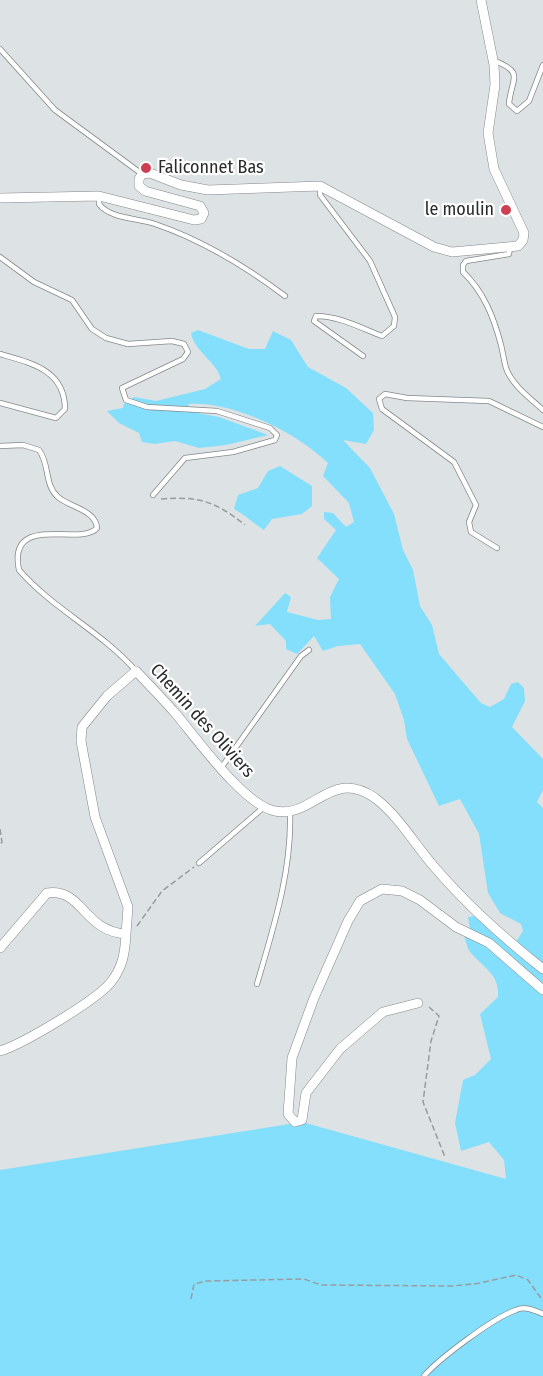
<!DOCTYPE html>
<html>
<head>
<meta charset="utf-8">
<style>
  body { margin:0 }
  canvas { display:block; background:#dde2e4 }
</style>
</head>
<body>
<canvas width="543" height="1376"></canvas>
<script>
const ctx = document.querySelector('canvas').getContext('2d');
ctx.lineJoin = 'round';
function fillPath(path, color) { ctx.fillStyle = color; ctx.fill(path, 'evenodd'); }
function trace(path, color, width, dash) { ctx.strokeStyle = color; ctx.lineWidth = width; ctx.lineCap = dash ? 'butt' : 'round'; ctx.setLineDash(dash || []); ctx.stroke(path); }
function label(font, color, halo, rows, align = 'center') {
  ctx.font = font + ' "Fira Sans Condensed",sans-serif'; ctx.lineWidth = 4.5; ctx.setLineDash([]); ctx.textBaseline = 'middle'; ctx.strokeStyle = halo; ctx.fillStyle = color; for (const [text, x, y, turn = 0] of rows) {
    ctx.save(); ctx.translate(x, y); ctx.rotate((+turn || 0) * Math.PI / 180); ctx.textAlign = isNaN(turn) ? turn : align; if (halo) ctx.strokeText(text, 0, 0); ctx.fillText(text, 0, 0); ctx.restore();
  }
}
const green = new Path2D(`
  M198,330L249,349H265L273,331L291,340L308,367L346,388L373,413L374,430L366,444L343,440L370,468L394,514L403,550L413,570L420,606L432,625L439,654L481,703L490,707L504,699L511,684L518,682L524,688L525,701L512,727L543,759V790L537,802L543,808V963L516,942L523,931L521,924L500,913L488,893L479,834L460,799L439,806L407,739L404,720L395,694L360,644L338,646L323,651L314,636L297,654L286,649V641L270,624L255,626L285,593L291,597L287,612L318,620L331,619L330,597L339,579L317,558L336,530L324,519V512L333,513L346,527L354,522L349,503L323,476L328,463C296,432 233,401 188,404L192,412L219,417L268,435L226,445L199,448L175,441L154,444L142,442L139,433L119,423L107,411L123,408L124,404L134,397L156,401L205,389L221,379C216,361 194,351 191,333Z
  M280,466L312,486V506L302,514L272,519L264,530C254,524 245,515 234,509L238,495L258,488L268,471Z
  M474,916L543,973V1376H0V1170L302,1122L506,1179L504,1160L489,1142L461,1151L455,1123L463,1080L475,1075L491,1059L480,1014L498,997C500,975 484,968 471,953C467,949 466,941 464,935L470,929L468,917Z`);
const path = new Path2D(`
  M161,499C198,496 215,501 245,525
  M0,829L2,842L0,845
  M137,926L162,891L194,867
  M429,1007L439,1016L431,1041L423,1102L445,1157
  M191,1299L194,1284L207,1281L304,1279L321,1285L452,1286L475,1284L516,1275L528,1280L543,1301`);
const lane = new Path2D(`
  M0,49L55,110L142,174
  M493,60C526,73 511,78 509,104L517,111L529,101L543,65
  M320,186V195L370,261L395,317L394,326L382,336C361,328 339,316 316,316L314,321L363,356
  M99,196V204C110,219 138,218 155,224C202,240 245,266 285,296
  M510,247L509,254L466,261L463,265V272C484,292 494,318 501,345C503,353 504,361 506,368C512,385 530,398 543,410
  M0,257L34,282L72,300L92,329L106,338L128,344L172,341L184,344L188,352L183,359L122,388L126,400L147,407L217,411L270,428L277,435L275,440L233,452L185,458L153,495
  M0,354C31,363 65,370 65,409L56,418L0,403
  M0,446L23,445L39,450C50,464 44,485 58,497C69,507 96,510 97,528C81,547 7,512 19,570C53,609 102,632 136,671
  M497,548L471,532L469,522L476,505L454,462L382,409L379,399L385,394L407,398L489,401L543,427
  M221,768L301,656L309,650
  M199,863L264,807
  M257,984C273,929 292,871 290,813
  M424,1376C440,1358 493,1318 516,1310C525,1306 534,1310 543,1314`);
const street = new Path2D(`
  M0,198L99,196L194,220L201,219L204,213L200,206L145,191L139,186V179L142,174L150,173L181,185L208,190L320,186L434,247L452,252L518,246L523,240L524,233L494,169L488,133L495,85L494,65L481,0
  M0,948L47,893C83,888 83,931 126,934L128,907L95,817L81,741L82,727L107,696L136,671C149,685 163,699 176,714C197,739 244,805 275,811C314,819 330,767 375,798C400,817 416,847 437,870C469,907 505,939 543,969
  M418,1003L383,1012L340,1049L306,1093L302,1120L295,1122L288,1114L292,1058L314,998L348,921L360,901L382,889L402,891L420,900L456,927L489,943L543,990
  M0,1051C23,1044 97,1000 111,982C123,967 125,952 126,934`);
const markers = [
  [146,168,6,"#cf3f52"],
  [506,210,6,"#cf3f52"]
];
const poiNames = [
  ["Faliconnet Bas",158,168],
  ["le moulin",494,210,"right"]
];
const streetNames = [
  ["Chemin des Oliviers",202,721,48]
];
fillPath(green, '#84dffc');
trace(lane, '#84888a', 6);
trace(street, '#84888a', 10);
trace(path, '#989c9d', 1.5, [6, 3]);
trace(lane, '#fff', 4.5);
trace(street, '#fff', 9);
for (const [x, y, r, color] of markers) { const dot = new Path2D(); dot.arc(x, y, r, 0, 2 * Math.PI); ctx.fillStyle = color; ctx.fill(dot); trace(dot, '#fff', 2); }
label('18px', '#2a2c2c', '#fff', poiNames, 'left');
label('18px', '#2a2c2c', '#fff', streetNames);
</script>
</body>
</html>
